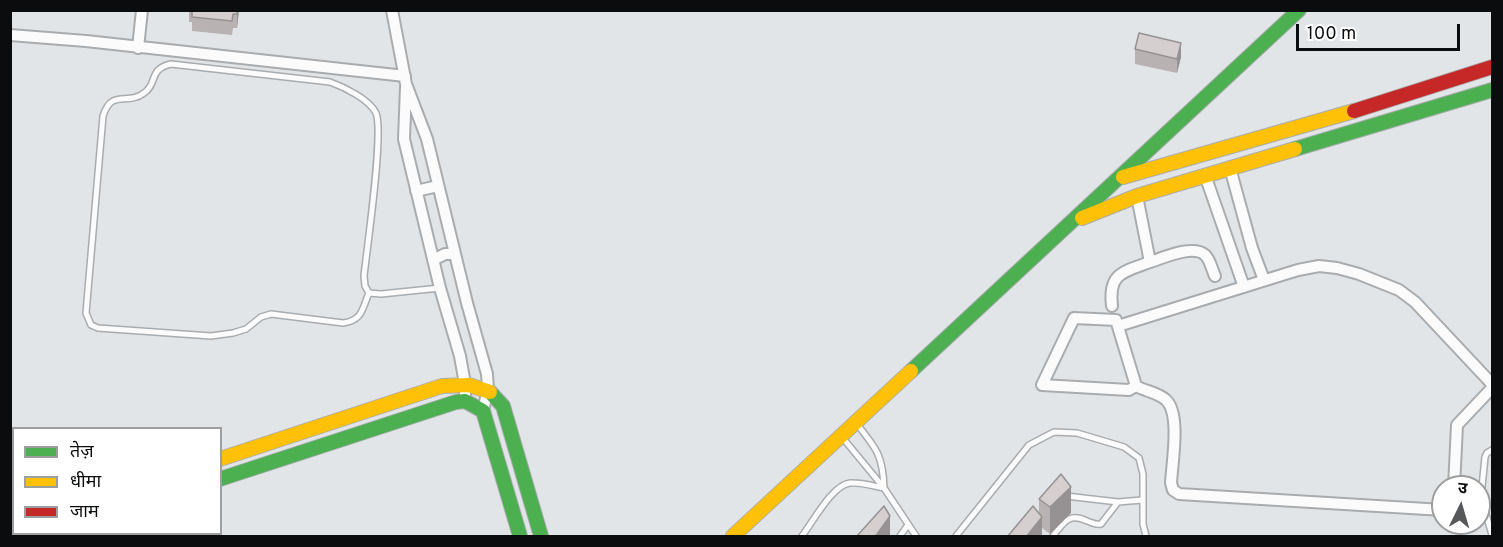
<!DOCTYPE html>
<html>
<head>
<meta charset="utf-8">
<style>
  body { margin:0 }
  #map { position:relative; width:1503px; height:547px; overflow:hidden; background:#e2e5e8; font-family:Overpass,"Noto Sans Devanagari",sans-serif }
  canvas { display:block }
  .frame { position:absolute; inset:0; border:12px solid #0a0c0e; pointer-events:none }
  .legend { position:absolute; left:12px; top:427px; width:210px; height:108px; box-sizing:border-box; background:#fff; border:2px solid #9d9e9f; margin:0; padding:8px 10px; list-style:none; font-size:18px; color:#0a0c0e }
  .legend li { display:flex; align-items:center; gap:12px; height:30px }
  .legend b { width:30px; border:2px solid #9d9e9f }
  .north { position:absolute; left:1431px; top:475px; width:60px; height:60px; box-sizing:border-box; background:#fff; border:2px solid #9d9e9f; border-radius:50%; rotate:5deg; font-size:16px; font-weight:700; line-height:24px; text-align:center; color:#0a0c0e }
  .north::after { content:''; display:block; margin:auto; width:21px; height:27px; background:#56585a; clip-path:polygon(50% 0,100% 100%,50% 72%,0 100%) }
  .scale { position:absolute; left:1296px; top:24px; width:164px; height:27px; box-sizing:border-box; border:3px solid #0a0c0e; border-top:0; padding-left:8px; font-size:18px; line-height:21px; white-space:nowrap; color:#0a0c0e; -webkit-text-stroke:4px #fff; paint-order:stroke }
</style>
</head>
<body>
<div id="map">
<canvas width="1503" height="547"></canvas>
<div class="frame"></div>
<ul class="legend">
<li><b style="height:8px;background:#4caf50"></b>तेज़</li>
<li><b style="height:8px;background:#ffc107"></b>धीमा</li>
<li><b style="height:8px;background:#c62828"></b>जाम</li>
</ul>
<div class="north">उ</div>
<div class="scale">100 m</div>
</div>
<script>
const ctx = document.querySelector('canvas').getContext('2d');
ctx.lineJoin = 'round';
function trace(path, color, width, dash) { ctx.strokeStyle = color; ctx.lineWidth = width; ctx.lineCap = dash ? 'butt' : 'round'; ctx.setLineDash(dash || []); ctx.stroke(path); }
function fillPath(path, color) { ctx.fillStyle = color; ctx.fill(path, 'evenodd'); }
const lane = new Path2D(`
  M171,64L330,82C344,87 369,99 376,113C384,132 367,248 364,276L365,286L369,293C362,309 363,320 343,323L271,314L261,317L246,329L233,333L211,336L98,328L91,325L86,313L103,116C112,88 127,106 144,93C158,84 148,69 171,64Z
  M369,293L381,294L440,288
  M856,423C876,448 883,455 884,488
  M842,437L884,488L916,536
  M1492,450L1487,453L1485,457L1481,497L1492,535
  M1066,496L1118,502L1142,500
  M802,536C813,522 832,485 850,483C861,482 873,486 884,488
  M900,536L908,525
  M956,536L1029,445L1054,432L1077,433L1124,447L1139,458L1143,474V524L1146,536
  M1053,536C1064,523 1068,512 1087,521C1093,523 1095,525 1101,524L1118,502`);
const street = new Path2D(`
  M392,10L406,84L427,139L467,303L487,374L488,389L483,411
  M10,35L86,41L405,76
  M138,48L142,10
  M406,87L404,139L440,288L460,356L465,384V401
  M1230,168L1252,248L1264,280
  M1205,175L1244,287
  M416,191L438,186
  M433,260L445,254H455
  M1150,262C1163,258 1193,244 1205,255C1210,259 1212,270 1215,276
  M1112,306C1108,273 1123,272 1150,262L1137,196
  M1118,326L1298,270L1319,266L1337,268L1359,274L1399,290L1415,302L1492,384
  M1136,386L1129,390L1042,385L1074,318L1116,320L1136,386C1145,391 1159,393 1166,400C1181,414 1172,463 1171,483L1173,490L1179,494L1443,510
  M1454,487L1457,425L1492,388`);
const fast = new Path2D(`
  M1295,149L1492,90
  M911,371L1299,10
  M490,392L503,406L541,536
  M220,479L456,402L465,401L483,411L520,536
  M10,527L14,526
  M45,536L54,534`);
const slow = new Path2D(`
  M1123,177L1354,111
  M1082,218L1137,196L1295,149
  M220,459L442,386L469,385L490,392
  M733,536L911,371`);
const jam = new Path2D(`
  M1354,111L1492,67`);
const wall = new Path2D(`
  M189,10H239L237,28H233L232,35L192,31V22H189Z
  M1135,49L1181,57L1177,73L1135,64Z
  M1039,499L1071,513L1050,534L1042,528V537L1039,513Z`);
const shadedWall = new Path2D(`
  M237,10H239L237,28Z
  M1181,43V57L1177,73V59Z
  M1071,487V513L1050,534V507Z
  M890,516V537H875Z
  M1042,517V537H1026Z`);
const building = new Path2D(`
  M192,10H237V14H233L232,21L192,17Z
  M1139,33L1181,43L1177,59L1135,49Z
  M1061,474L1071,487L1050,507L1039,499Z
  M884,506L890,516L875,537H856Z
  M1033,506L1042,517L1026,537H1007Z`);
trace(lane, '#a9acae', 8);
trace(street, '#a9acae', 14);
trace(fast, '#a9acae', 16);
trace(slow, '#a9acae', 16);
trace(jam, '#a9acae', 16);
trace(lane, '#fbfbfc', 5);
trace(street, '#fbfbfc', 10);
trace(fast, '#4caf50', 14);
trace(slow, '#ffc107', 14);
trace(jam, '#c62828', 14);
fillPath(wall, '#b8b2b3');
fillPath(shadedWall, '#969192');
fillPath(building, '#d6cfd0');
trace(building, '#969192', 1.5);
</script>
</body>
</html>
